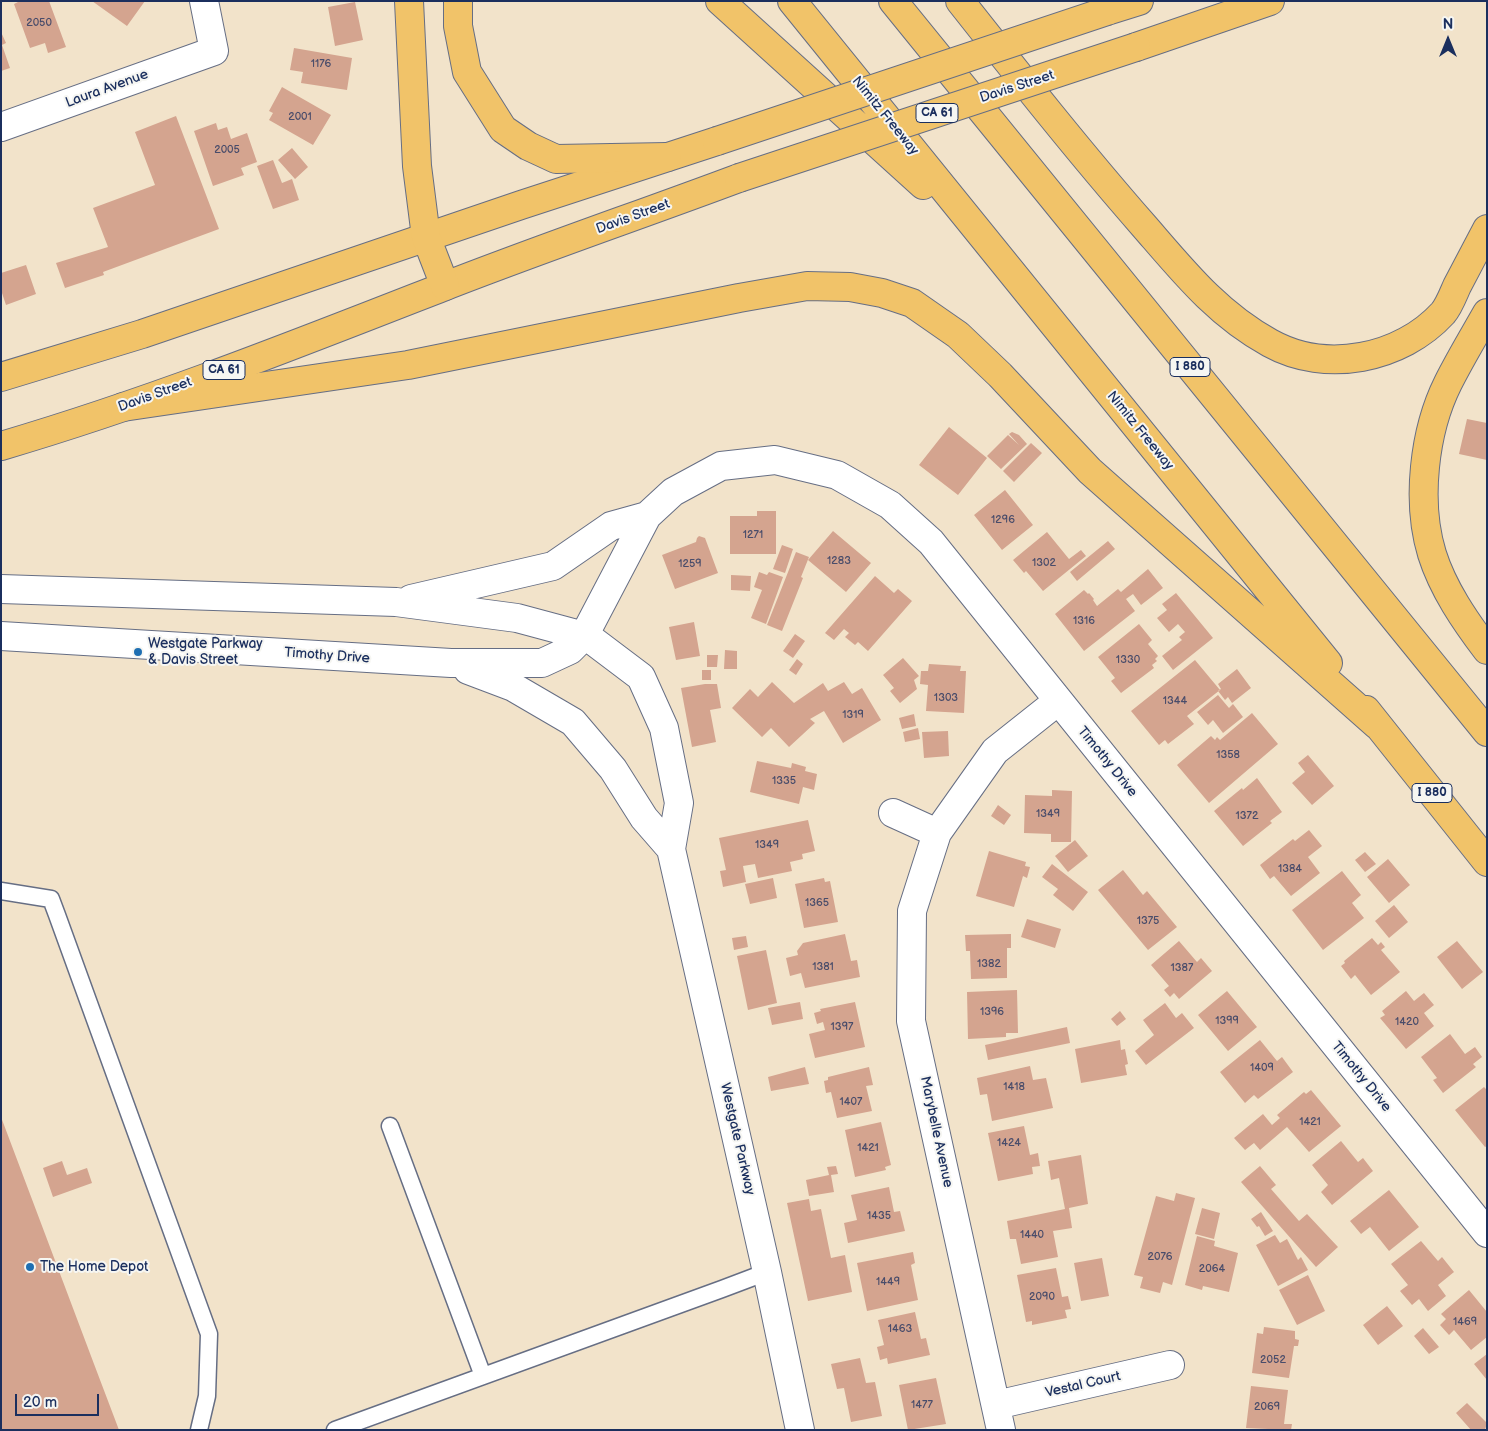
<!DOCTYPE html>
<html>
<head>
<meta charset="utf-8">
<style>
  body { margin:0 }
  #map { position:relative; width:1488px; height:1431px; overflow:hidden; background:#f2e3ca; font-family:"Balsamiq Sans",sans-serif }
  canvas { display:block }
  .frame { position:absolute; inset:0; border:2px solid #1b2f5e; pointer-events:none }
  .north { position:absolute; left:1423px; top:15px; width:50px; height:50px; -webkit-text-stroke:4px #f6f6f2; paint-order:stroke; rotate:0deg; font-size:14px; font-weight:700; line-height:20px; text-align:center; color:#1b2f5e }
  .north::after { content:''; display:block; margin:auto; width:18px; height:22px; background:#1b2f5e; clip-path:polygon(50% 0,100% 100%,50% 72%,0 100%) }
  .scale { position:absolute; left:15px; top:1394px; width:84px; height:22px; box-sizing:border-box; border:2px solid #1b2f5e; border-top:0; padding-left:6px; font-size:15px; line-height:18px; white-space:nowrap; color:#1b2f5e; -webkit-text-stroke:4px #f6f6f2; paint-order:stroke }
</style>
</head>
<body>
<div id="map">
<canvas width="1488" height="1431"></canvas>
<div class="frame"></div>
<div class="north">N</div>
<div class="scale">20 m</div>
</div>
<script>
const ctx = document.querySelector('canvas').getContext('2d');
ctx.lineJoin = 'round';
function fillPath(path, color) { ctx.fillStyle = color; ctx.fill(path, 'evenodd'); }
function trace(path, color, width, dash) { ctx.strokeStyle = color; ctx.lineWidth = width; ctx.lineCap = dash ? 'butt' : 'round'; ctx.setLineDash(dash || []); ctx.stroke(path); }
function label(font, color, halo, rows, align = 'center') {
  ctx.font = font + ' "Balsamiq Sans",sans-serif'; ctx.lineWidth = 4; ctx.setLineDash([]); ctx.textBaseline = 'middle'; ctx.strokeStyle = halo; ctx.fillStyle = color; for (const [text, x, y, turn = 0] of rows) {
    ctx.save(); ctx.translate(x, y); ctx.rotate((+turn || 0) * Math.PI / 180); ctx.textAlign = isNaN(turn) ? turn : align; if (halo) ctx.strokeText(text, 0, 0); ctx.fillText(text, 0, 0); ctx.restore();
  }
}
const building = new Path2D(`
  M20,1H49L66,47L48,53L45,43L30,48L14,4Z
  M92,1H145L127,26Z
  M355,2L363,40L335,46L328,7Z
  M1,32L6,43L2,45L10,68L1,71Z
  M294,48L352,58L347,90L301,83L303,72L290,70Z
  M282,87L331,115L313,145L269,120L273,113L269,111Z
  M176,116L219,229L103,272L104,275L65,288L56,263L108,247L93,208L155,185L135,132Z
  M216,123L218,130L227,127L231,139L247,133L257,162L241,168L244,175L213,186L194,131Z
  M292,148L308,167L295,179L278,160Z
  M273,160L282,183L292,179L299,200L273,209L257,166Z
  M26,265L36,294L6,305L1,290V273Z
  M1467,419L1487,423V460L1459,454Z
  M949,427L987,458L958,495L919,465Z
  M1012,432L1019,435L1027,444L1001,469L987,456L1008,435L1019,445L1009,434Z
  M1031,443L1042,453L1014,482L1003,471Z
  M1005,490L1033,525L1002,550L974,515Z
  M757,511H776V554H730V516H757Z
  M833,531L871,563L846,592L808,560Z
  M1047,532L1069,559L1081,550L1086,556L1043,591L1026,571L1024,573L1013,560Z
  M699,536L705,538L718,573L675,589L662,555L696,542L697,538Z
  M1108,541L1115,549L1077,581L1070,572Z
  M782,545L793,549L785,573L773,569Z
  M796,552L809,557L801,577L803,578L782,631L767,625Z
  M1148,569L1163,588L1141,605L1133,594L1126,599L1135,611L1084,651L1055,614L1084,590L1088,594L1089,593L1094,599L1093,600L1097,606L1118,589L1121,592Z
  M759,572L767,575L769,572L783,577L766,624L751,618L762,590L754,587Z
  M731,575L751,576L750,591L731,590Z
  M875,576L894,593L898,589L912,601L868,651L858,642L855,645L845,637L849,633L844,629L834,640L825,633Z
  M1176,593L1213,638L1173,670L1162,656L1182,640L1179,637L1185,632L1178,624L1169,632L1157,618L1167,610L1162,604Z
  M694,622L700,656L676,660L669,627Z
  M1139,624L1152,640L1148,644L1158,656L1155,659L1157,661L1152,665L1154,668L1121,693L1111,681L1115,678L1098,657Z
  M795,634L805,641L793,658L783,651Z
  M725,650L737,651V669H724Z
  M707,655H718L717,667H707Z
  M903,658L919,676L914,680L917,689L900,703L890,691L894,688L883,675Z
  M797,659L803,664L796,675L789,670Z
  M1195,660L1220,690L1187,716L1194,724L1168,744L1165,740L1159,745L1131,711Z
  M929,664L961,666L960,671H966L964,713L926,711L928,685L920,684L921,671H928Z
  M1237,669L1251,688L1232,703L1228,697L1225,700L1218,691L1221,689L1218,684Z
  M702,670H711V680H702Z
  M772,682L794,703L823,683L828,691L844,682L852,694L862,688L881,720L843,743L824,711L810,719L815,723L789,747L771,728L762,737L732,708L750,689L758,697Z
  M705,684H717L721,708L710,710L716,742L692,747L681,688Z
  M1218,695L1229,708L1233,704L1243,717L1223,733L1213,720L1208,725L1197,712Z
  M1252,713L1278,744L1209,803L1177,765L1211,736L1215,740L1217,737L1220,740Z
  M914,714L916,726L902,729L899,718Z
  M918,728L920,739L905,742L903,732Z
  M948,731L949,756L924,758L922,732Z
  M1308,755L1334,786L1312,805L1292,783L1305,772L1298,763Z
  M757,761L791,768L792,763L806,767L805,771L817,774L814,790L803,787L799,804L750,792Z
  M1257,778L1282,812L1270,821L1272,823L1243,846L1214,811L1242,788L1243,790Z
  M1052,790L1072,791L1071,842H1051V834L1024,833L1025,795L1052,796Z
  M998,805L1011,815L1004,825L991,816Z
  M808,820L815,851L802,854L803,859L790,862L792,871L758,878L755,864L743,866L746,882L723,887L720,871L726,870L719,838Z
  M1309,830L1322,846L1308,857L1320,873L1291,896L1274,876L1270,879L1260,865L1293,839L1295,841Z
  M1075,840L1088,856L1068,872L1055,856Z
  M989,851L1026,862L1025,866L1030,867L1027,878L1023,876L1014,907L976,896Z
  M1365,852L1376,864L1365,872L1355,860Z
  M1388,859L1410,885L1389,903L1367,877Z
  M1052,864L1088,892L1073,911L1053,895L1058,889L1042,877Z
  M1123,870L1143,895L1147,891L1177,927L1148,950L1098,890Z
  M1342,871L1361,895L1352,903L1364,918L1323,950L1292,910Z
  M773,878L777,898L750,904L745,884Z
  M824,878L825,882L830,881L838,922L804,928L795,884Z
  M1394,905L1408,922L1389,938L1375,921Z
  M1027,919L1061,929L1055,948L1021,937Z
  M845,934L851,961L857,960L860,977L805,988L801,973L790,976L786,958L798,955L797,951L803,943Z
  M1011,934V948H1007V978L971,979L970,951H966L965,935Z
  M746,936L748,947L734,950L732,938Z
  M1372,938L1378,945L1381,942L1385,947L1381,950L1400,972L1371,995L1355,975L1351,979L1341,966L1345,963L1344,961Z
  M1179,941L1197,962L1201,958L1212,971L1179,999L1174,993L1170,997L1164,990L1169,986L1151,965Z
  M1457,941L1483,972L1462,989L1437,957Z
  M766,950L777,1003L748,1010L737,956Z
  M1017,990L1018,1033H1006V1037L968,1039L967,992Z
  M1227,991L1257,1027L1228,1051L1198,1015Z
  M1406,991L1414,1001L1424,993L1434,1005L1424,1013L1434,1026L1406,1049L1380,1018L1385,1015L1382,1011Z
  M800,1002L803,1019L772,1025L768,1008Z
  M855,1002L865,1047L815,1058L809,1034L825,1030L823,1022L817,1024L814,1013L821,1011L820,1009Z
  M1165,1003L1176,1018L1182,1013L1194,1028L1146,1065L1135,1051L1154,1035L1143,1020Z
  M1120,1011L1126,1019L1117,1026L1111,1019Z
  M1067,1027L1070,1043L988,1060L985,1045Z
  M1450,1034L1465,1054L1475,1047L1482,1057L1473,1064L1476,1067L1443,1093L1433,1080L1437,1078L1421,1057Z
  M1120,1040L1121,1050L1125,1049L1128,1064L1125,1065L1127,1075L1081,1083L1075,1049Z
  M1260,1040L1277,1061L1282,1057L1293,1072L1258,1099L1254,1095L1245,1103L1220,1072Z
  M1030,1066L1033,1080L1046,1078L1053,1108L992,1121L987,1094L980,1095L977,1078Z
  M805,1067L809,1084L771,1091L768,1077Z
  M869,1067L873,1085L866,1086L872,1111L837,1118L831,1092L826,1093L824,1081L828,1080V1077Z
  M1484,1087L1487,1090V1146L1485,1147L1455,1110Z
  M1311,1090L1341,1126L1309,1152L1287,1127L1260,1150L1254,1143L1245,1150L1234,1138L1263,1114L1272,1125L1280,1118L1277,1115L1304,1092L1306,1094Z
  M1,1117L94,1364L119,1430H1Z
  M881,1122L891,1165L885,1167L886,1170L855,1177L845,1130Z
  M1024,1126L1030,1155L1038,1153L1040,1166L1032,1167L1033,1174L998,1181L988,1133Z
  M1341,1141L1358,1162L1363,1158L1373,1171L1332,1205L1321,1192L1328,1185L1312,1165Z
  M1081,1155L1088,1204L1069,1208L1072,1228L1053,1231L1058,1257L1021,1264L1016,1239H1010L1007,1221L1065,1209L1059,1178L1051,1180L1048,1161Z
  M62,1161L67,1175L87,1168L92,1183L53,1197L43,1168Z
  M836,1166L838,1174L831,1175L834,1192L809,1196L806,1180L829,1175L827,1167Z
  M1260,1166L1276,1185L1271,1189L1299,1221L1307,1214L1338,1247L1316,1267L1241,1182Z
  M889,1187L894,1212L900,1211L905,1231L848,1243L844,1223L857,1220L851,1195Z
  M1389,1190L1419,1227L1389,1251L1370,1227L1361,1234L1350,1221Z
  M1176,1193L1195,1198L1172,1285L1163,1282L1160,1293L1140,1288L1143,1277L1134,1275L1156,1196L1174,1201Z
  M809,1199L811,1211L821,1209L831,1258L845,1255L852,1292L808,1301L787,1203Z
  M1202,1208L1220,1213L1214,1239L1195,1234Z
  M1261,1212L1273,1231L1265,1236L1259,1226L1257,1227L1251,1219Z
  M1275,1235L1280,1243L1287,1239L1298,1260L1301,1257L1308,1270L1278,1286L1256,1245Z
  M1197,1236L1215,1241L1214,1246L1238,1253L1229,1292L1203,1286L1202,1290L1185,1285Z
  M1421,1241L1438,1261L1442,1257L1454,1272L1438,1285L1446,1296L1428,1311L1419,1299L1412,1305L1400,1291L1408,1285L1391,1264Z
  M913,1252L915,1263L911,1265L918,1300L867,1311L857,1263Z
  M1102,1258L1109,1296L1081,1301L1074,1263Z
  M1056,1268L1062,1297L1068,1296L1071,1309L1065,1310L1067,1318L1032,1325V1321L1026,1322L1017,1275Z
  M1308,1275L1325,1311L1297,1325L1279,1290Z
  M1469,1290L1487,1312V1337L1471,1350L1454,1330L1449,1335L1440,1325L1446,1319L1441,1314Z
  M1387,1306L1403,1326L1378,1345L1363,1325Z
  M915,1312L921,1339L926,1338L930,1355L888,1364L887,1358L880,1360L877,1347L884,1345L878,1320Z
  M1264,1327L1295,1331V1339L1299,1340L1298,1346H1294L1289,1378L1252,1373L1257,1333L1263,1334Z
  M1423,1328L1439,1347L1429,1354L1414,1336Z
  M1487,1354V1380L1474,1364Z
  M860,1358L866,1383L875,1382L882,1416L851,1422L844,1388L837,1389L831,1364Z
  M936,1378L946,1424L908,1430L899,1385Z
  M1251,1386L1288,1390L1284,1424H1292L1291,1430L1246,1428Z
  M1467,1403L1487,1423L1485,1430H1471L1456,1413Z`);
const service = new Path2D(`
  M1,891L51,899L57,915L209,1334L207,1396L199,1430
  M390,1126L483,1376
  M335,1430L722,1289L767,1272`);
const minor = new Path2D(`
  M1,127L214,51L204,1
  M1,589L396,602L517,618L584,636L592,640L641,677L664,728L679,803L671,849L767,1272L800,1430
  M411,599L553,566L611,526L647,516
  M1,636L451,663H542L570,650L584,636L647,516L673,492L721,466L775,460L837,475L890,505L931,542L1487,1233
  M468,670L513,687L573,722L613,769L644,818L671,849
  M893,813L937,833
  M996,1405L1170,1365
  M1001,1430L911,1021L912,911L937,833L995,751L1058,701`);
const primary = new Path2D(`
  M1107,11L1139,1
  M1136,47L1270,1
  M1,377L142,334L521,205L717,141
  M1,446C151,402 297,344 443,287C540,249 640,215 739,178`);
const motorway = new Path2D(`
  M409,1L417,166L426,237L445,286
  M458,1V26L467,72L503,129L528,146L556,159L667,157
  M720,1L923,185
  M792,1L1328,663
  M893,1L1487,732
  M960,1C1020,77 1080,153 1144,226C1183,271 1217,314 1270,343C1326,374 1401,359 1443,313C1449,306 1453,295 1457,286C1467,267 1477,248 1487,229
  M1487,313C1474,336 1460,359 1448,383C1424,431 1416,502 1432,554C1443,589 1465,621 1487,650
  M123,407L408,365L739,298L807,286L850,287L882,293L912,303L958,335L1000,375L1090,471L1377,725
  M1366,710L1487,862`);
const primaryBridge = new Path2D(`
  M717,141L1107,11
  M739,178L1136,47`);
const markers = [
  [138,652,5,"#1f6fb2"],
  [30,1267,5,"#1f6fb2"]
];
const numberNames = [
  ["2050",39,23],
  ["1176",321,64],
  ["2001",300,117],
  ["2005",227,150],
  ["1296",1003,520],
  ["1271",753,535],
  ["1283",839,561],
  ["1302",1044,563],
  ["1259",690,564],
  ["1316",1084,621],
  ["1330",1128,660],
  ["1303",946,698],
  ["1344",1175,701],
  ["1319",853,715],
  ["1358",1228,755],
  ["1335",784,781],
  ["1349",1048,814],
  ["1372",1247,816],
  ["1349",767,845],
  ["1384",1290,869],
  ["1365",817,903],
  ["1375",1148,921],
  ["1382",989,964],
  ["1381",823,967],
  ["1387",1182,968],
  ["1396",992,1012],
  ["1399",1227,1021],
  ["1420",1407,1022],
  ["1397",842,1027],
  ["1409",1262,1068],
  ["1418",1014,1087],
  ["1407",851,1102],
  ["1421",1310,1122],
  ["1424",1009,1143],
  ["1421",868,1148],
  ["1435",879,1216],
  ["1440",1032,1235],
  ["2076",1160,1257],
  ["2064",1212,1269],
  ["1449",888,1282],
  ["2090",1042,1297],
  ["1469",1465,1322],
  ["1463",900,1329],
  ["2052",1273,1360],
  ["1477",922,1405],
  ["2069",1267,1407]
];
const shields = [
  [937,113,42],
  [1190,367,40],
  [224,370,42],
  [1432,793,40]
];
const shieldNames = [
  ["CA 61",937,113],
  ["I 880",1190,367],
  ["CA 61",224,370],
  ["I 880",1432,793]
];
const streetNames = [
  ["Davis Street",1017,87,-18],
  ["Laura Avenue",107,89,-20],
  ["Nimitz Freeway",885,116,51],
  ["Davis Street",633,217,-20],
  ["Davis Street",155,395,-20],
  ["Nimitz Freeway",1140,431,51],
  ["Timothy Drive",327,656,4],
  ["Timothy Drive",1107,762,51],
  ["Timothy Drive",1361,1077,51],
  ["Marybelle Avenue",936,1132,78],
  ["Westgate Parkway",737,1139,77],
  ["Vestal Court",1083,1385,-13]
];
const poiNames = [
  ["Westgate Parkway",148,644],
  ["& Davis Street",148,660],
  ["The Home Depot",40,1267]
];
fillPath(building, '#d4a48f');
trace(service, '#666e84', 19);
trace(minor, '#666e84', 30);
trace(primary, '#666e84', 30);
trace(motorway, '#666e84', 30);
trace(service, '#fff', 16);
trace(minor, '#fff', 28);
trace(primary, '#f1c369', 28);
trace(motorway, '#f1c369', 28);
trace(primaryBridge, '#666e84', 30, []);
trace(primaryBridge, '#f1c369', 28);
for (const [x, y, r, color] of markers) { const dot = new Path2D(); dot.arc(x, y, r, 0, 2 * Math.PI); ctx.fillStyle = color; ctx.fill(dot); trace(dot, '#f6f6f2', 2); }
label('11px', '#494c6a', null, numberNames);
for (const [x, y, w] of shields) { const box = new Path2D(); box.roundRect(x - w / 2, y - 9.5, w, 19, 4); ctx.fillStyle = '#f6f6f2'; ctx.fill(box); trace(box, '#1b2f5e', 1); }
label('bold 12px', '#1b2f5e', null, shieldNames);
label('14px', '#1b2f5e', '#f6f6f2', streetNames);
label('14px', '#1b2f5e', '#f6f6f2', poiNames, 'left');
</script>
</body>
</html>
